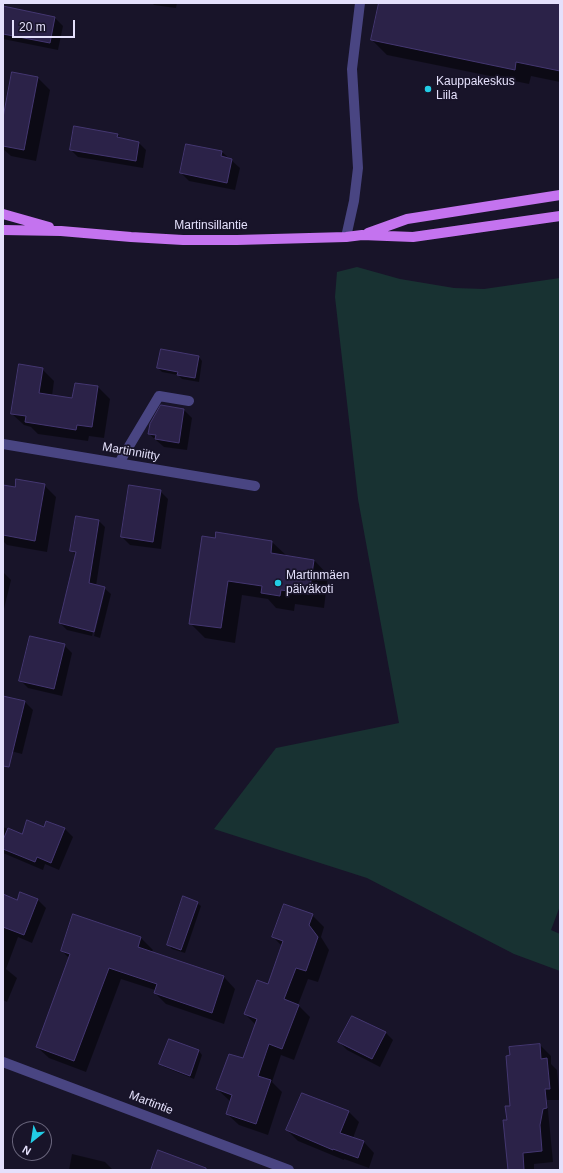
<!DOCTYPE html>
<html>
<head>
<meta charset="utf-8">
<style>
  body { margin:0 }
  #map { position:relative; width:563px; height:1173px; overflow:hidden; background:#181429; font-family:Helvetica,sans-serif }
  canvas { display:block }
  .frame { position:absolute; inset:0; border:4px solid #e4e0fb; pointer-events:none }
  .north { position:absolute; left:12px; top:1121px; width:40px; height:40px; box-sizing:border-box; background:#181429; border:1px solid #6a667d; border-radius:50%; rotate:210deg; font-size:11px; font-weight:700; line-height:16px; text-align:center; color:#e4e0fb }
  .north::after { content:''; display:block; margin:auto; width:14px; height:18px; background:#22cce5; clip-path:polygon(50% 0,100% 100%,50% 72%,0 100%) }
  .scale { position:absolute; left:12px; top:20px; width:63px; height:18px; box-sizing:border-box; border:2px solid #e4e0fb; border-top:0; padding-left:5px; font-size:12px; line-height:14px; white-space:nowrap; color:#e4e0fb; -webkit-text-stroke:3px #181429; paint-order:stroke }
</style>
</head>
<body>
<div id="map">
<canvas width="563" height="1173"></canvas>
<div class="frame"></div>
<div class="north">N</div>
<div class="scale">20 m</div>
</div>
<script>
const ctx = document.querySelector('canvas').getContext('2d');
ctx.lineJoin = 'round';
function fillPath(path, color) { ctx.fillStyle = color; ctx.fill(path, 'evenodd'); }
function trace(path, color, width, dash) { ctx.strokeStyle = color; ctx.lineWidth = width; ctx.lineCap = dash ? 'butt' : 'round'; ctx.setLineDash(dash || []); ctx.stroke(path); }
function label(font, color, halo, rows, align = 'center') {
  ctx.font = font + ' Helvetica,sans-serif'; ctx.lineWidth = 3.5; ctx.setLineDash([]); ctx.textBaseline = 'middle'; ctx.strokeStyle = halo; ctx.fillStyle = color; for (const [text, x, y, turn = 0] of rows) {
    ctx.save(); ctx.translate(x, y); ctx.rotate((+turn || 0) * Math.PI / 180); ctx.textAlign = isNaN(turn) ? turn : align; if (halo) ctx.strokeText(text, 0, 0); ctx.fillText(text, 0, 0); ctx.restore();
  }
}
const green = new Path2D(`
  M357,267L400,279L454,288L484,289L560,278V906L551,930L560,934V971L514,954L367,878L214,829L276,748L399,723L358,499L335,297L337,272Z`);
const shadow = new Path2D(`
  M152,3H177L176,8L154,5Z
  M380,3H560V82L531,76L529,84L387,55L372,40Z
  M3,8L55,18L63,26L58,50L3,39Z
  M13,73L38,78L50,90L36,161L11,156L3,149V123Z
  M118,135L122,139L139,143L146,150L143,168L78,157L71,150Z
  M222,152L240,168L235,190L189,181L181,173Z
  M199,357L202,361L199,382L182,379L178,375L162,372L158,368Z
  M42,369L54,381L52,396L73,400L76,384L98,387L110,399L104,438L89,436L88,441L38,434L31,427L24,425L12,414Z
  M162,406L184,410L192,418L187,450L164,447L149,434Z
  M44,485L56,497L47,552L7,545L3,541V488Z
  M160,491L168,499L161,549L130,545L122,537Z
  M99,521L105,527L96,586L104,588L111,594L100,638L94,636L105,591H102L92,636L67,630L60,623L76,555L71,550Z
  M217,534L272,542L287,556L314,560L328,575L324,608L295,604L294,611L276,608L268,599L242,595L235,643L205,638L190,623Z
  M3,572L11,580L3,613Z
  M64,645L72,653L62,696L28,688L20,680Z
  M3,697L25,702L33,710L22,754L3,749Z
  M47,822L65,829L73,837L59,870L45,864L43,870L3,853V827L22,835L44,828Z
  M20,893L38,900L46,908L32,943L18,937L6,969L17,978L7,1002L3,1000L4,995H3V896L17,901Z
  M197,903L201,906L185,953L172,949L168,945Z
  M74,915L141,938L153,950L151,953L224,977L235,989L224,1024L166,1004L155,993V990L121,979L86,1072L49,1058L37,1047L70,959L62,951Z
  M312,915L324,927L321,937L329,950L318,982L308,979L298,1005L310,1017L294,1060L281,1055L272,1082L282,1092L268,1135L239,1125L227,1114L231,1102L217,1089L244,1060L256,1025L245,1014L269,985L282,946L273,937Z
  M385,1032L393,1040L380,1067L347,1050L339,1042Z
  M540,1045L551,1056V1064L557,1070L560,1100H547L553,1162L534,1164V1170H509L508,1121L511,1107Z
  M199,1051L202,1055L194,1079L164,1067L160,1064Z
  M348,1111L359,1122L353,1138L364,1142L374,1153L369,1168L344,1159V1160L298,1141L287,1130Z
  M72,1154L105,1162L113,1170H69Z`);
const building = new Path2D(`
  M379,3H560V71L516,62L515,70L371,40Z
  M3,6L55,17L50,43L3,34Z
  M12,72L38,77L24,150L3,146V118Z
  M74,126L118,134L117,137L139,142L136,161L70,150Z
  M186,144L222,151L221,156L232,159L227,183L180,173Z
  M161,349L199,356L195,378L177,375L178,372L157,368Z
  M19,364L43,368L39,393L72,398L75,383L98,386L92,427L77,425L76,430L25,422L26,416L11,414Z
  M161,405L184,409L179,443L155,439L156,435L148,434L150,424Z
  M16,479L45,484L35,541L3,535V485L15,487Z
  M129,485L161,490L153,542L121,537Z
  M76,516L99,520L89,583L105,587L94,632L59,623L76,552L70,551Z
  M216,532L272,541L271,553L314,560L309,594L281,590L280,596L261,593L262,586L228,581L221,628L189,624L202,536L215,538Z
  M30,636L65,644L54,689L19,681Z
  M3,696L25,701L9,767L3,766Z
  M27,820L44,827L46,821L65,828L51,863L37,857L35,862L3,849V840L8,828L22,834Z
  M20,892L38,899L24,935L3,927V894L17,900Z
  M183,896L198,902L181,950L167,945Z
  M284,904L313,914L309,925L318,937L306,971L296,968L284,999L299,1005L282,1049L269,1044L258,1076L271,1080L256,1124L226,1114L232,1095L216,1089L229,1054L243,1058L257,1019L244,1014L257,980L268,984L283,941L272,937Z
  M73,914L141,937L138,947L224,976L212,1013L154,993L157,984L109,968L74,1061L36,1047L70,954L61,951Z
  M352,1016L386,1032L372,1059L338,1042Z
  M169,1039L199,1050L190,1076L159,1064Z
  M540,1044L541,1059L547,1058L550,1089H545L547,1108L543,1109L540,1125L542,1151L523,1153L524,1170H508L503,1120H507L505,1106H510L506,1056L510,1055L509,1047Z
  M302,1093L349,1111L340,1133L364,1141L358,1158L333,1149V1150L286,1130Z
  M158,1150L206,1168V1170H151Z`);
const service = new Path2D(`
  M346,237L354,201L358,168L352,69L360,3
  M119,463L159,396L189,401`);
const minor = new Path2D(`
  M3,444L255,486
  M3,1062L289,1170`);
const primary = new Path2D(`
  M3,214L49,227
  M3,230L61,231L131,237L183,240H237L346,237L362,235L413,237L560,216
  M368,233L407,219L560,195`);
const markers = [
  [428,89,4,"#22cce5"],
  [278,583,4,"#22cce5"]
];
const poiNames = [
  ["Kauppakeskus",436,82],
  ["Liila",436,96],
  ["Martinmäen",286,576],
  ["päiväkoti",286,590]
];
const streetNames = [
  ["Martinsillantie",211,226],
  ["Martinniitty",131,452,10],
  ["Martintie",151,1103,21]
];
fillPath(green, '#183232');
fillPath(shadow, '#0007');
fillPath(building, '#2b2248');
trace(building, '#443771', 1);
trace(service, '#494582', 10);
trace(minor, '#494582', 10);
trace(primary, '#c473ef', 10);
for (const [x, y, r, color] of markers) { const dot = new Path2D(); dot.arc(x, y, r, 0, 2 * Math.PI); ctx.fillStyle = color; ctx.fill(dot); trace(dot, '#181429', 1.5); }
label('12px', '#e4e0fb', '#181429', poiNames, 'left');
label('12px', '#e4e0fb', '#181429', streetNames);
</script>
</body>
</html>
